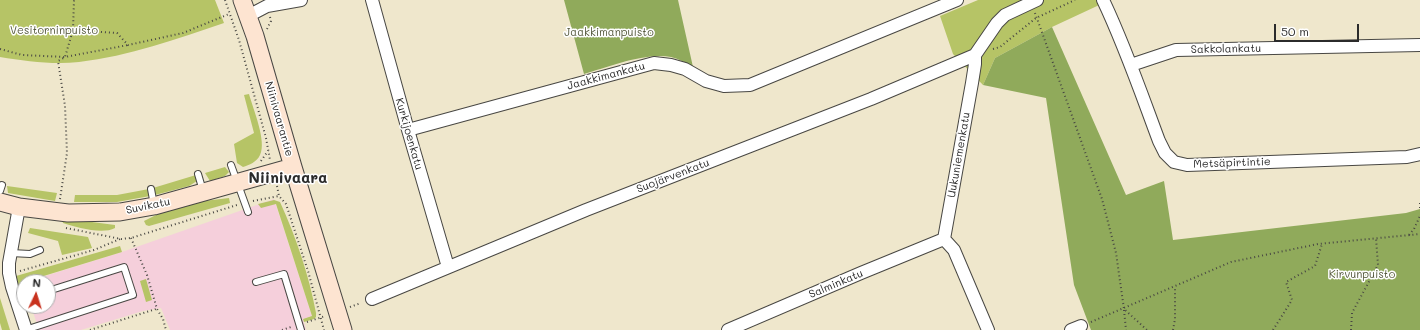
<!DOCTYPE html>
<html>
<head>
<meta charset="utf-8">
<style>
  body { margin:0 }
  #map { position:relative; width:1420px; height:330px; overflow:hidden; background:#efe7cc; font-family:Mali,sans-serif }
  canvas { display:block }
  .north { position:absolute; left:16px; top:274px; width:40px; height:40px; box-sizing:border-box; background:#fff; border:1px solid #aaa; border-radius:50%; rotate:4deg; font-size:11px; font-weight:700; line-height:16px; text-align:center; color:#2b2b2b }
  .north::after { content:''; display:block; margin:auto; width:14px; height:18px; background:#c8321e; clip-path:polygon(50% 0,100% 100%,50% 72%,0 100%) }
  .scale { position:absolute; left:1274px; top:24px; width:85px; height:18px; box-sizing:border-box; border:2px solid #2b2b2b; border-top:0; padding-left:5px; font-size:12px; line-height:14px; white-space:nowrap; color:#2b2b2b; -webkit-text-stroke:3px #fff; paint-order:stroke }
</style>
</head>
<body>
<div id="map">
<canvas width="1420" height="330"></canvas>
<div class="north">N</div>
<div class="scale">50 m</div>
</div>
<script>
const ctx = document.querySelector('canvas').getContext('2d');
ctx.lineJoin = 'round';
function fillPath(path, color) { ctx.fillStyle = color; ctx.fill(path, 'evenodd'); }
function trace(path, color, width, dash) { ctx.strokeStyle = color; ctx.lineWidth = width; ctx.lineCap = dash ? 'butt' : 'round'; ctx.setLineDash(dash || []); ctx.stroke(path); }
function label(font, color, halo, rows, align = 'center') {
  ctx.font = font + ' Mali,sans-serif'; ctx.lineWidth = 3; ctx.setLineDash([]); ctx.textBaseline = 'middle'; ctx.strokeStyle = halo; ctx.fillStyle = color; for (const [text, x, y, turn = 0] of rows) {
    ctx.save(); ctx.translate(x, y); ctx.rotate((+turn || 0) * Math.PI / 180); ctx.textAlign = isNaN(turn) ? turn : align; if (halo) ctx.strokeText(text, 0, 0); ctx.fillText(text, 0, 0); ctx.restore();
  }
}
const built = new Path2D(`
  M274,199L312,316L303,319L306,330H170L161,308L143,311L81,330H39L31,306H48V282H26L122,252Z`);
const green = new Path2D(`
  M0,0H215L224,23C177,39 129,56 79,62C53,65 26,61 0,57Z
  M978,0H1110L1052,27L995,58L983,85L953,54L940,16Z
  M249,94C253,109 267,141 260,155C257,162 249,165 243,167L237,163L234,144L254,133L244,95Z
  M225,167L229,172L225,176L210,181L205,173Z
  M196,175L197,181L189,186L155,195L153,188Z
  M7,186L57,193L55,201L8,193Z
  M149,189L150,196L117,202H74L75,195H117Z
  M229,198L230,203L149,226L146,225L144,221L166,210L187,203Z
  M274,200L280,202C296,237 309,275 316,313V317L314,319L304,322L303,319L312,316L276,204L261,208L258,204Z
  M69,219L115,225V228C102,235 76,227 63,223L62,220Z
  M30,228L88,237L92,248L62,255L58,241L28,233Z
  M120,246L122,252L24,282V291L20,290L16,276Z
  M146,279L152,300L146,302L140,281Z
  M0,298L10,330H2L0,323Z`);
const forest = new Path2D(`
  M564,0H678L693,67C686,63 679,59 671,57C646,52 608,67 584,74Z
  M1052,27L1126,195L1164,181L1173,240L1406,213L1420,209V330H1091L1074,285L1046,98L983,85L995,58Z`);
const path = new Path2D(`
  M225,0L239,40L266,138L270,160
  M1035,13L1102,199L1116,253L1124,309L1147,330
  M267,29L271,21L270,17
  M73,30L117,33L128,45L183,33L229,14
  M0,49L22,55L65,57L128,45
  M993,49L1000,47L1036,18L1075,0
  M261,161L268,151
  M277,186L279,196L286,204L308,271L324,330
  M60,199L67,153L65,106L58,61L65,57L73,30L74,0
  M253,201L279,196
  M1420,203V210
  M66,228L121,239L131,238L237,205
  M1409,235L1414,229L1420,216
  M131,238L147,275L157,309L163,319L166,330
  M20,271L94,250L120,239
  M350,307L361,303
  M1124,310L1126,330
  M307,322L325,316
  M1091,322L1231,262L1318,244L1420,234
  M90,330L156,309
  M282,330L291,327
  M1173,330L1175,319V287
  M1273,330L1292,300L1286,282L1315,266L1322,244
  M1351,330L1352,313L1378,265L1376,238`);
const lane = new Path2D(`
  M231,165L248,212
  M198,174L203,191
  M151,189L154,205
  M0,191L2,185
  M11,253L30,254L40,250
  M256,282L284,274L301,330
  M25,330L133,295L124,267L48,291`);
const street = new Path2D(`
  M372,0L408,130L448,267
  M1103,0C1125,46 1141,93 1159,141L1165,153L1174,162L1187,165L1407,157L1420,154
  M248,16L267,6L301,0
  M1131,65L1176,50L1420,45
  M408,130L654,63L671,65L685,69L706,81L724,86L750,85L957,0
  M19,207L9,263V273L12,287L26,330
  M372,299L586,210L871,99L975,55
  M728,330L861,273L944,239
  M988,330L954,250L944,239L972,83L975,64V55L997,23L1005,15L1037,0
  M1071,330L1081,326`);
const secondary = new Path2D(`
  M242,0L255,36L293,167L343,330
  M0,202L19,207L68,213L120,212L154,206L293,167`);
const parkNames = [
  ["Vesitorninpuisto",54,31],
  ["Jaakkimanpuisto",609,33],
  ["Kirvunpuisto",1362,275]
];
const streetNames = [
  ["Sakkolankatu",1226,49,-1],
  ["Jaakkimankatu",606,76,-15],
  ["Niinivaarantie",279,119,74],
  ["Kurkijoenkatu",409,134,74],
  ["Uukuniemenkatu",959,155,-80],
  ["Metsäpirtintie",1232,163,-2],
  ["Suojärvenkatu",673,176,-21],
  ["Suvikatu",148,206,-12],
  ["Salminkatu",836,284,-23]
];
const districtNames = [
  ["Niinivaara",288,178]
];
fillPath(built, '#f5cfdb');
fillPath(green, '#b6c466');
fillPath(forest, '#90aa5b');
trace(lane, '#484743', 8);
trace(street, '#484743', 14);
trace(secondary, '#484743', 19);
trace(path, '#484743', 2, [1, 3]);
trace(lane, '#fff', 6);
trace(street, '#fff', 12);
trace(secondary, '#fde4d1', 17);
label('11px', '#55593d', '#fff', parkNames);
label('11px', '#2b2b2b', '#fff', streetNames);
label('bold 15px', '#2b2b2b', '#fff', districtNames);
</script>
</body>
</html>
